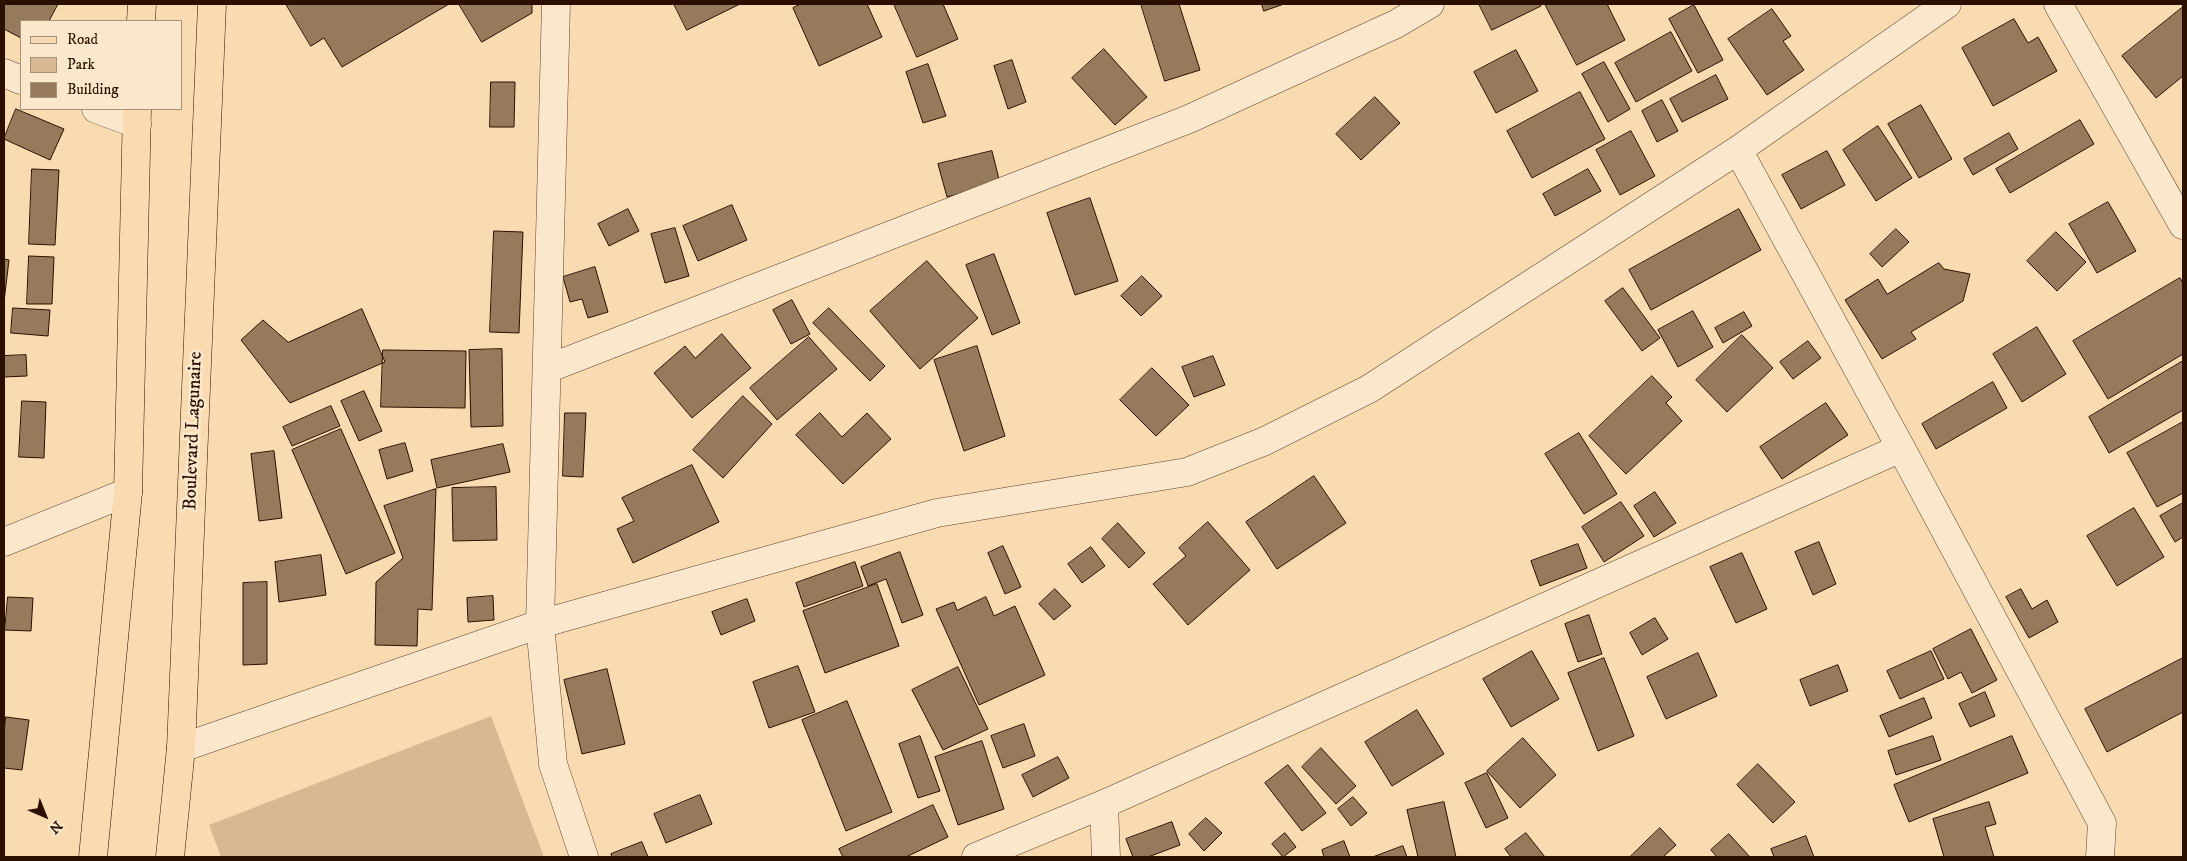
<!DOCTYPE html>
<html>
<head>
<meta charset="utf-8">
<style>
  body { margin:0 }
  #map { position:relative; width:2187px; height:861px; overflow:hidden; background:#f9dbb1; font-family:"IM FELL DW Pica",serif }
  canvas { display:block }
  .frame { position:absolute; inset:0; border:5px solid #2b1000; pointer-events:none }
  .legend { position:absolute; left:20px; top:20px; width:162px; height:90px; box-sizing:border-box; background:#fbe8cc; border:1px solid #a8927a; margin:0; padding:6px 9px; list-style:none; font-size:15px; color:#2b1000 }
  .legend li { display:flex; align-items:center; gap:10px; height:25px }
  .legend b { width:25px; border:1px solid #a8927a }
  .north { position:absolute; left:20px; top:791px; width:50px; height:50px; -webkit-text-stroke:4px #fbe8cc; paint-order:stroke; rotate:136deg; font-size:14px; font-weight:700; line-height:20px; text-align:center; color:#2b1000 }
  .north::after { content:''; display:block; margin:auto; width:18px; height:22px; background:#2b1000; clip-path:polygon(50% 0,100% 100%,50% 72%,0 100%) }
</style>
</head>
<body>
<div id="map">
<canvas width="2187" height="861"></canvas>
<div class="frame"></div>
<ul class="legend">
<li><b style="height:6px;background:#f9dbb1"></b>Road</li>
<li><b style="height:14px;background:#d6b893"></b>Park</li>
<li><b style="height:14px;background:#967a5c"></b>Building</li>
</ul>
<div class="north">N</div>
</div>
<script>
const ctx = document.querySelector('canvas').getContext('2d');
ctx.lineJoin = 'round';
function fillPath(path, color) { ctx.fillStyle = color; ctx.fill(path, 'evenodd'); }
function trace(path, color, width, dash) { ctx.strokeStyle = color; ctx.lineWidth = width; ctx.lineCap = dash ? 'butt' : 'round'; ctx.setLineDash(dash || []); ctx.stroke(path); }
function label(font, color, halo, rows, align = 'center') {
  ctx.font = font + ' "IM FELL DW Pica",serif'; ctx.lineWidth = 5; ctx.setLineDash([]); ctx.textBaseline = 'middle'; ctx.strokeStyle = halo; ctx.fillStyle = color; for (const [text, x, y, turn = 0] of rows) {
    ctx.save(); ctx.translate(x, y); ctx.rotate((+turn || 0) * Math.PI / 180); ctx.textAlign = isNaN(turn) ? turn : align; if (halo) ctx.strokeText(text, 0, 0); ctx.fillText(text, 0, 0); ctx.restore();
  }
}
const green = new Path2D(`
  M491,716L544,857H221L209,825Z`);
const building = new Path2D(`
  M4,4H58L49,21H21V38L4,29Z
  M286,4H449L342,67L324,38L311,46Z
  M459,4H532V13L482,42Z
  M674,4H740L687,30Z
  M801,4H867L882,37L819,66L793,8Z
  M894,4H943L958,39L917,57Z
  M1141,4H1179L1200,70L1165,81Z
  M1262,4H1284L1264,11Z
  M1479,4H1540L1541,6L1492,30Z
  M1545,4H1607L1625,40L1577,65Z
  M1694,5L1723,60L1698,73L1669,19Z
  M2183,7V76L2156,98L2122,56Z
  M1772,9L1791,36L1783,41L1804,70L1767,95L1728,39Z
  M2014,19L2028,43L2038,37L2057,71L1993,106L1962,48Z
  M1671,32L1692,71L1636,102L1615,63Z
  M1104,49L1147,97L1115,125L1072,78Z
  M1516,50L1538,91L1496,113L1474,72Z
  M1012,60L1026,102L1008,109L994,66Z
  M1604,62L1630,109L1608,122L1582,74Z
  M928,64L946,116L923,123L906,72Z
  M1716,75L1728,99L1682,122L1670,99Z
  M491,82H515L514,127H490Z
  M1580,92L1605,139L1532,178L1507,131Z
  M1375,97L1400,123L1361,160L1336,134Z
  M1662,100L1678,131L1657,142L1642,111Z
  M1921,105L1952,159L1919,178L1888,124Z
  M16,109L64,129L50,160L4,139Z
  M2080,120L2094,144L2010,193L1996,169Z
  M1878,126L1912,178L1876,201L1843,150Z
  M1631,131L1655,176L1620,195L1596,150Z
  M2009,133L2018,149L1973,175L1964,159Z
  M992,151L1000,183L947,197L938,164Z
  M1827,151L1845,185L1801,209L1782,175Z
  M32,169L59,170L55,245L29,244Z
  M1588,169L1601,191L1555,216L1543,194Z
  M1090,198L1118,281L1075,295L1047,213Z
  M2108,202L2136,251L2097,273L2069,224Z
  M732,205L747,240L698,261L683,226Z
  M628,209L639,231L609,246L598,224Z
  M1739,209L1761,250L1651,310L1629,270Z
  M675,228L689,276L665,283L651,234Z
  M1896,229L1909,242L1882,267L1870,254Z
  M494,231L523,232L519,333L490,332Z
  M2056,232L2086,262L2057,291L2027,261Z
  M994,254L1020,323L992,335L966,265Z
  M29,256L54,257L52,304H27Z
  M4,259L9,260L4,302Z
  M927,261L978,318L920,369L870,311Z
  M1939,263L1944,269L1970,274L1963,301L1911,332L1916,339L1882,359L1845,300L1878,279L1887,294Z
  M595,267L608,312L588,318L582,299L570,302L563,277Z
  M1142,276L1162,296L1141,316L1121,296Z
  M2180,278L2183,283V354L2108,399L2073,341Z
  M1623,288L1660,338L1642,351L1605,301Z
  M792,300L810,334L791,344L773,310Z
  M13,308L50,310L48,336L11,333Z
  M829,308L885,366L870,381L813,323Z
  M362,309L385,362L290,403L241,340L263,320L288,342Z
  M1693,311L1713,347L1678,367L1658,330Z
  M1744,312L1752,326L1723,343L1715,328Z
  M2037,327L2066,374L2022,402L1993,354Z
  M722,334L751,368L692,418L654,373L685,346L695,358Z
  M1742,335L1773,368L1727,412L1696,380Z
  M809,337L837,369L777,420L750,388Z
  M1808,341L1821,358L1793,379L1780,362Z
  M977,346L1005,436L964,451L934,360Z
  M502,349L503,426L471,427L469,350Z
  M383,350L466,351L465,408L381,407Z
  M26,355L27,376L4,377V356Z
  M1213,356L1225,385L1194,397L1182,367Z
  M2183,361V410L2109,453L2089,417Z
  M1152,368L1189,405L1156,436L1120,400Z
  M1652,376L1672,397L1666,403L1682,421L1626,474L1589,436Z
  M1993,382L2007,408L1936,449L1922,424Z
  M364,391L382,431L359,441L341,401Z
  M743,396L772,424L723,478L693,450Z
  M22,401L46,402L44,458L19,457Z
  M1826,403L1848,435L1782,479L1760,447Z
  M331,406L340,426L292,446L283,427Z
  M565,413H586L583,477L563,476Z
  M820,413L842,437L867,413L891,439L843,484L796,435Z
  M2183,422V493L2157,507L2127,453Z
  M341,429L395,553L346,574L292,450Z
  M1579,433L1617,494L1584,514L1545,454Z
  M405,443L413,471L387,479L379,450Z
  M503,444L510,472L437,488L431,460Z
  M274,451L282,518L259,521L251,454Z
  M692,465L719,522L633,563L617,529L634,521L622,498Z
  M1314,476L1346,523L1277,569L1246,522Z
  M496,487L497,540L453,541L452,488Z
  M436,489L432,610L418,609L417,646L375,645L376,582L403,558L384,506Z
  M1655,492L1676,523L1654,537L1634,506Z
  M1621,502L1644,536L1604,562L1582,527Z
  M2183,503V537L2175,542L2160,516Z
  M2134,508L2164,557L2117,586L2087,536Z
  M1208,522L1250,570L1188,625L1153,584L1186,556L1179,548Z
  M1118,523L1145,553L1129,568L1102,539Z
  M1819,542L1836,584L1813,595L1795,552Z
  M1578,544L1587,568L1540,586L1531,561Z
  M1003,546L1021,587L1005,594L988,553Z
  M1091,547L1105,566L1082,583L1068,564Z
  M900,552L923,615L902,623L886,579L868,586L861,567Z
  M1742,553L1767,609L1736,623L1710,567Z
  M321,555L326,595L279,602L275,562Z
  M855,562L863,586L804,607L796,583Z
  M267,582V664L243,665V583Z
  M877,584L899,646L825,673L803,611Z
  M1055,589L1071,606L1054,620L1039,604Z
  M2021,589L2032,609L2047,600L2058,622L2029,638L2006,597Z
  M493,596L494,620L468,622L467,598Z
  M8,597L33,598L31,631L5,630Z
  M986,597L994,616L1015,606L1045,675L979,705L936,609L954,602L957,610Z
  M747,599L755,621L721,635L712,612Z
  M1589,615L1602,654L1578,662L1565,624Z
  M1655,618L1668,639L1642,655L1630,633Z
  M1971,629L1997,680L1972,693L1961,672L1948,679L1933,649Z
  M1532,651L1559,699L1511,727L1483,679Z
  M1931,651L1944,679L1900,699L1887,671Z
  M1698,653L1717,696L1666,719L1647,677Z
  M1604,658L1634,736L1598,751L1568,673Z
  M2183,658V712L2107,752L2085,709Z
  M1838,665L1848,691L1810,706L1800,680Z
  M798,666L815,712L769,728L753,682Z
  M958,667L988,729L943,750L912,690Z
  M607,669L625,744L582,754L564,680Z
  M1985,692L1995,716L1970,727L1959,704Z
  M1924,698L1932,718L1889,737L1880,716Z
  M847,701L892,812L846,831L802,720Z
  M1417,710L1444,754L1392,786L1365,742Z
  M6,717L29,720L22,770L4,768V734Z
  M1024,724L1035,756L1003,768L991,736Z
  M920,736L940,791L918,798L899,744Z
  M1933,736L1941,760L1896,775L1888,751Z
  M2012,736L2028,773L1909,822L1894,785Z
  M1523,738L1556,775L1520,808L1487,771Z
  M982,741L1004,809L958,825L935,757Z
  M1321,748L1356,786L1336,804L1302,767Z
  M1058,757L1069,778L1033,797L1022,775Z
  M1758,764L1795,802L1773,823L1737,785Z
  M1288,765L1326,813L1302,831L1265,783Z
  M1487,773L1508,818L1486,828L1465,783Z
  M700,795L712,824L666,843L654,814Z
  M1353,797L1367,813L1351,826L1338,809Z
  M1444,802L1456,857H1418L1407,810Z
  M1989,802L1996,824L1985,827L1994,857H1944L1933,819Z
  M933,805L948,837L906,857H843L839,849Z
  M1206,818L1222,833L1204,851L1189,834Z
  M1172,822L1180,845L1148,857H1133L1126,839Z
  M1660,828L1676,845L1663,857H1630Z
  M1285,833L1296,847L1283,857L1272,844Z
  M1526,833L1545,857H1511L1505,849Z
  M1729,834L1750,857H1717L1711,850Z
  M1806,836L1814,857H1774L1771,849Z
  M1344,841L1350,857H1324L1322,850Z
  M642,842L648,857H612L611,854Z
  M1403,846L1407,857H1373Z`);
const minor = new Path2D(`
  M556,4L540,624L553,764L584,857
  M2058,4L2183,225
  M4,73L21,80
  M96,109L137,124
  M1738,150L1901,448L2102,823L2100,857
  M547,369L1189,119L1396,24L1430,4
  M4,542L128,492
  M181,748L540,624L937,513L1187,472L1265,441L1369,389L1738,150L1947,4
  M1104,804L1106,857
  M976,857L1104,804L1901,448`);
const major = new Path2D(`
  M141,21L142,4
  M93,857L128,492L137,109
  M170,857L181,748L212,4`);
const streetNames = [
  ["Boulevard Lagunaire",194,431,-88]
];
fillPath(green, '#d6b893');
fillPath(building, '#967a5c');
trace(building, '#2b1000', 1);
trace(minor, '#5e432c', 29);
trace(major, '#2b1000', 29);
trace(minor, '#fbe8cc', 28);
trace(major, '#f9dbb1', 28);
label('19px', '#2b1000', '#fbe8cc', streetNames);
</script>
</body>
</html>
